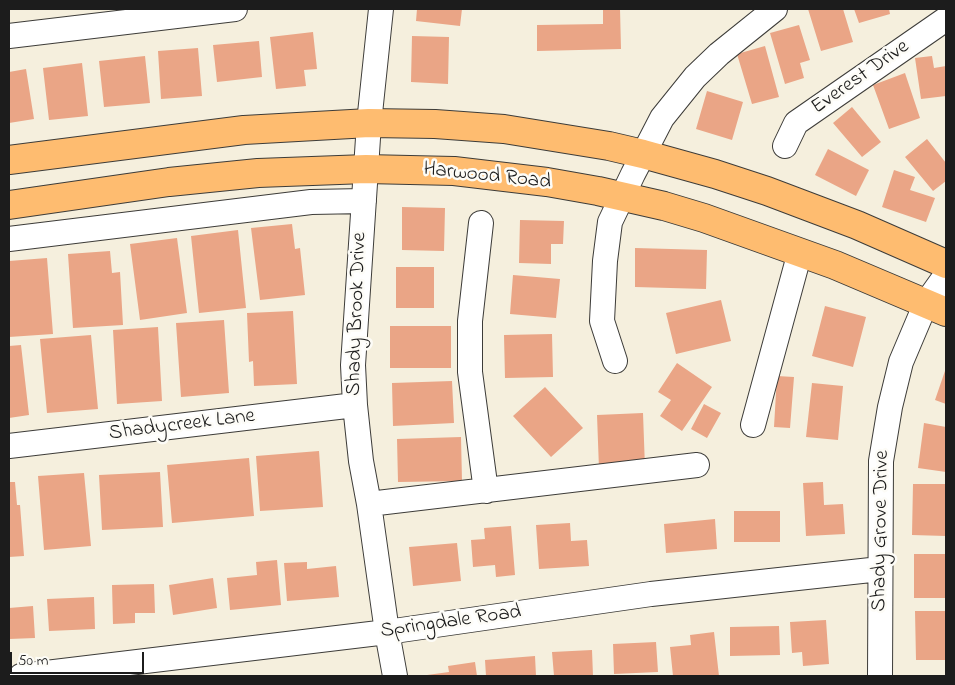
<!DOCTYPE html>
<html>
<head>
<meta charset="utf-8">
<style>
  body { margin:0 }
  #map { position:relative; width:955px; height:685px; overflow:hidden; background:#f5efdd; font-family:"Indie Flower",sans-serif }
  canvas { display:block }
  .frame { position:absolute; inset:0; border:10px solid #1c1c1c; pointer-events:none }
  .scale { position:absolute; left:10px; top:652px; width:134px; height:22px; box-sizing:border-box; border:2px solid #1c1c1c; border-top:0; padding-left:6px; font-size:15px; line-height:18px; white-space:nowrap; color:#1c1c1c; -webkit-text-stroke:4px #fdfcf7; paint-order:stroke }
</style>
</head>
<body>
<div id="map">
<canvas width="955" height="685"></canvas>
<div class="frame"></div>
<div class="scale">50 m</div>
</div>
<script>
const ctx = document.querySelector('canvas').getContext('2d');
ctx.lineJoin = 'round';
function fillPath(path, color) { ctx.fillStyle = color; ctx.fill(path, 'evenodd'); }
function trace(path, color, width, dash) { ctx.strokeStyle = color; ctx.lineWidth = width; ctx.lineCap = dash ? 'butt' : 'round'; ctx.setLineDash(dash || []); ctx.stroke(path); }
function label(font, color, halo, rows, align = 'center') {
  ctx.font = font + ' "Indie Flower",sans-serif'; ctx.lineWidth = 5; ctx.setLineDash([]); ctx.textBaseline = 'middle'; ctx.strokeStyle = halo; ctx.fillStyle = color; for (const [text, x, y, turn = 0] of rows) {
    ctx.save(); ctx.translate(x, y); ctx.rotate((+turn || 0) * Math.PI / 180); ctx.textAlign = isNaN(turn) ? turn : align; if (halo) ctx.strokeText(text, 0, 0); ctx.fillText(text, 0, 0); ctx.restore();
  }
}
const building = new Path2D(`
  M417,9H462L460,26L416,21Z
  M603,9H620L621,49L537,51V25L603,24Z
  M808,9H843L853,42L821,51Z
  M854,9H889L890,14L859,23Z
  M799,25L810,60L800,63L804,78L785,84L770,33Z
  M313,32L317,69L304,70L306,86L276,89L270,37Z
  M412,36L449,37L448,84L411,82Z
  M259,41L262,77L217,82L213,45Z
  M765,46L779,97L752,104L737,54Z
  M198,48L202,96L161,99L158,51Z
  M145,56L150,103L104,107L99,61Z
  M932,56L934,68L946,66V96L921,99L915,58Z
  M82,63L88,116L49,120L43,68Z
  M26,69L34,119L9,123V72Z
  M905,73L920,118L889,129L873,85Z
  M707,91L743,102L732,140L696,129Z
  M852,107L881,142L862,157L833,123Z
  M927,139L946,163V181L933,191L905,157Z
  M828,149L869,170L856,196L815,175Z
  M894,170L915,177L910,190L935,198L926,222L882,207Z
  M402,207L445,208L444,251L402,250Z
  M520,220L564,221L563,244H551V264L519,263Z
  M292,224L295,249L300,248L305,295L260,300L251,228Z
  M238,230L246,308L199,313L191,236Z
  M177,238L187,313L140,320L130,244Z
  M635,248L707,250L706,289L635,287Z
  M110,251L112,273L120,272L123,325L73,328L68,254Z
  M47,258L53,334L9,337V261Z
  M396,267H434V308H396Z
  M513,275L560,279L556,318L510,314Z
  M721,300L731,341L676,354L666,313Z
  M825,306L866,317L853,367L812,356Z
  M293,311L297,384L254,386L253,361L249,362L247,313Z
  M224,320L229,393L181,397L176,323Z
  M390,326H451V368H390Z
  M158,327L162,401L117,404L113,330Z
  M552,334L553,377L505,378L504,335Z
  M91,335L98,409L47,413L40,339Z
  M21,345L29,415L9,418V346Z
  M677,363L712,387L682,431L660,416L671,400L658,392Z
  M946,368V404L935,400Z
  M777,376L794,377L790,428L774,427Z
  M452,381L454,423L393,426L392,383Z
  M812,383L843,386L838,440L806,437Z
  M545,387L583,428L551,457L513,416Z
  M704,404L721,413L707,438L691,429Z
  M643,413L645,468L599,469L597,415Z
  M924,423L946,427V472L918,468Z
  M461,437L462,481L398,482L397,439Z
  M319,451L323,507L260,511L256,456Z
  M249,458L254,516L172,523L167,465Z
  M160,472L163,527L102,530L99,475Z
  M84,473L91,546L44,550L38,476Z
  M9,482H15L17,505H20L24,556L9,557Z
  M823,482L824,505L843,504L845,534L806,536L803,483Z
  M913,484H946V536L912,535Z
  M734,511H780V542H734Z
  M715,519L717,549L666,553L664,524Z
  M570,523L571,541L587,540L589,566L539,569L536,525Z
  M511,526L515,575L496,577L495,565L473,567L471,540L485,539L484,528Z
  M457,543L461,581L413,586L409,547Z
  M914,554H946V598H914Z
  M277,560L281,605L230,610L227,578L257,575L256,562Z
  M307,562V569L336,566L339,597L287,601L284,563Z
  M213,578L217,608L173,615L169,585Z
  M154,584L155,613H135V623L113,624L112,585Z
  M94,597L95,629L49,631L47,599Z
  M33,606L35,638L9,639V608Z
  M915,611H946V660H916Z
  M826,620L829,664L803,666L802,652L792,653L790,622Z
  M779,626L780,655L730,656V627Z
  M714,632L719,676H673L670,647L691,645L690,635Z
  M656,642L658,672L614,674L613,644Z
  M592,650L593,676H554L552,652Z
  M535,656L536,676H486L485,660Z
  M475,662L477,676H427V675L449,672L448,666Z`);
const minor = new Path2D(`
  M381,9L369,123L353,365L355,405L361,461L369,504L387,632L395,676
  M9,36L235,9
  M785,146L796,123L946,19
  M481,223L470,321V372L486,491
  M9,239L311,202L364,201
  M615,361L602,321L605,261L610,222L633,174L662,118L695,77L719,54L775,9
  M753,425L800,252
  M9,446L355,405
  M369,504L697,465
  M21,676L387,632L651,594L880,569
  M880,676L881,461L890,407L901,362L926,303L946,275`);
const major = new Path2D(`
  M9,160L244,130L369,123L435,124L504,129L609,146L643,154L715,174L767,191L857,225L946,264
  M9,205L169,182L258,173L366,169L454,171L547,182L598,191L664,206L704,218L835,265L946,312`);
const streetNames = [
  ["Everest Drive",861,78,-35],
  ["Harwood Road",487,177,6],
  ["Shady Brook Drive",358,314,-88],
  ["Shadycreek Lane",182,426,-7],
  ["Shady Grove Drive",882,531,-89],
  ["Springdale Road",451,623,-8]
];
fillPath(building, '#eaa586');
trace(minor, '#3d3c39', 26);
trace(major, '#3d3c39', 30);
trace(minor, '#fff', 24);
trace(major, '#febc70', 28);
label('21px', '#1c1c1c', '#fdfcf7', streetNames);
</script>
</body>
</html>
